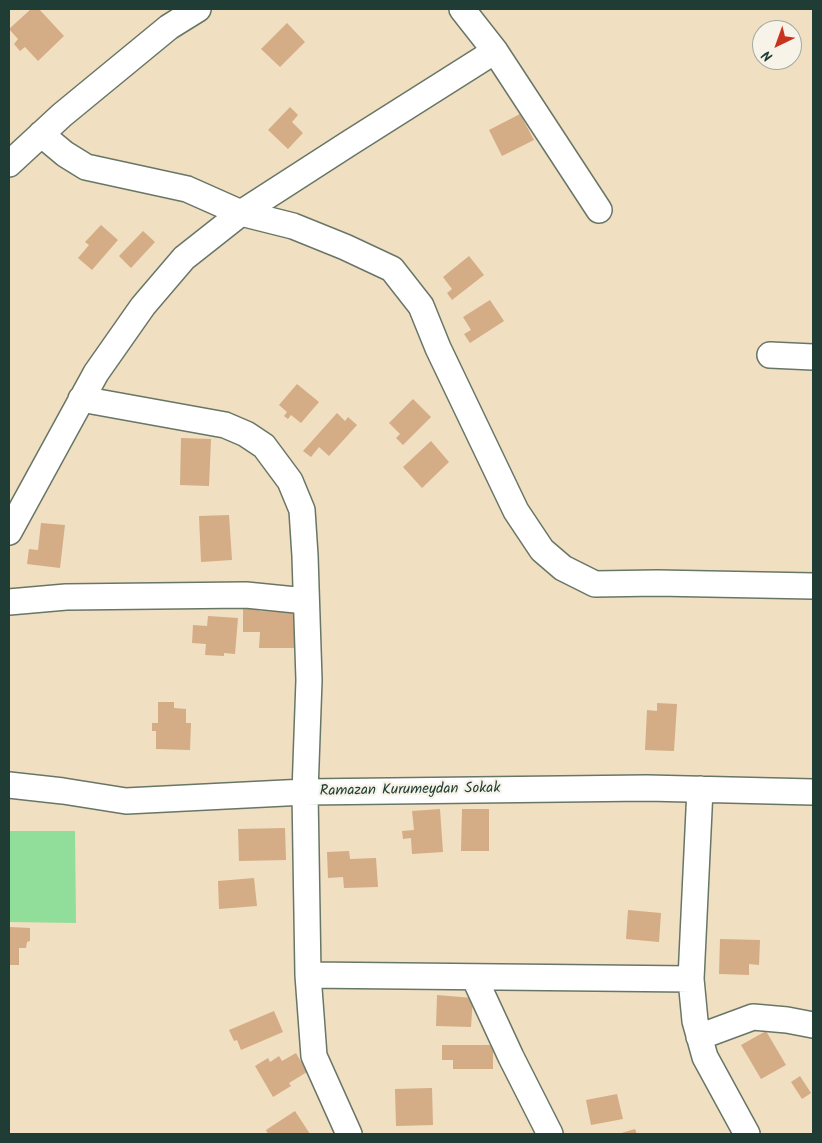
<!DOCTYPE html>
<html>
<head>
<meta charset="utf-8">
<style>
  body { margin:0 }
  #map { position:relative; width:822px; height:1143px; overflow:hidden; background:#f1dfc2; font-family:Kalam,sans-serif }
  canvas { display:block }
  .frame { position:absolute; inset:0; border:10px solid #1f3d34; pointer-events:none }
  .north { position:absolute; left:752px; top:20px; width:50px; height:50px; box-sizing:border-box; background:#f7f3e8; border:1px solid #a1aaa0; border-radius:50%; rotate:222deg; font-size:14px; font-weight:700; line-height:20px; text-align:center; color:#1f3d34 }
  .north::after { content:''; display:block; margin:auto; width:18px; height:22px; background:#c8321e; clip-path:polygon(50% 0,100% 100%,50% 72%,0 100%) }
</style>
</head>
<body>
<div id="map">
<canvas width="822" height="1143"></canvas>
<div class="frame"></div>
<div class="north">N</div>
</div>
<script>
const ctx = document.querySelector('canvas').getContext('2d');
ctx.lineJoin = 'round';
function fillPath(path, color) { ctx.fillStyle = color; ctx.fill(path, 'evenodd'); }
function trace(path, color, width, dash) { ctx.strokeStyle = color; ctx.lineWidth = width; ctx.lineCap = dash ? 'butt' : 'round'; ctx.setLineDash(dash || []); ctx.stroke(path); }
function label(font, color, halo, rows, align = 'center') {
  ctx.font = font + ' Kalam,sans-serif'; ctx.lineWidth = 4.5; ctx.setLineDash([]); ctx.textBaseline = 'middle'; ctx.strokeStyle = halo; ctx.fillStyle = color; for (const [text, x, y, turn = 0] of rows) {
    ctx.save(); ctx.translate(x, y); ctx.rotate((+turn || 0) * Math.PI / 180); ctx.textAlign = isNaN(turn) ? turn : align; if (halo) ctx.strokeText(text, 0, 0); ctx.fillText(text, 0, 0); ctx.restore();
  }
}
const green = new Path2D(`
  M9,831H75L76,923L9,922Z`);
const building = new Path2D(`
  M31,9H39L64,36L38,61L25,47L20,51L14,44L18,39L9,29Z
  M287,23L305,42L280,67L261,49Z
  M290,107L298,115L292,122L303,133L288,149L268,130Z
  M520,114L534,140L502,156L489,130Z
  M101,225L118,240L92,270L78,258L89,245L85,242Z
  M143,231L155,242L131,268L119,256Z
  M469,256L484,275L452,300L447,293L452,289L443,277Z
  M490,300L504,321L470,343L464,334L471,330L463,317Z
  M297,384L319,402L301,423L291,415L288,419L284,416L287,412L279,405Z
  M413,399L431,417L403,445L396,438L400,434L389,423Z
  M337,413L345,421L348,417L357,425L329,456L319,447L311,457L303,451Z
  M181,438L211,439L209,486L180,485Z
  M431,441L449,462L422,488L403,467Z
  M229,515L232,560L201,562L199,516Z
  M41,523L65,525L60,568L27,564L29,549L38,550Z
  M243,606H259V611L294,612V648H259L260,632H243Z
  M208,616L238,618L235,654L224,653V656L205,655L206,644L192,643L193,625L207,626Z
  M158,702H174V708L186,709V723H191L190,750L156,749V731H152V723H158Z
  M657,703L677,704L674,751L645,750L647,710L657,711Z
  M440,809L443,852L412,854L411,838L403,839L402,831L414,830L412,811Z
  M462,809H489V851H461Z
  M285,828L286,860L239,861L238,829Z
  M349,851L350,859L376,858L378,887L344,888L343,877L328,878L327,852Z
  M254,878L257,906L219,909L218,881Z
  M628,910L661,913L659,942L626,939Z
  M9,927L30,928V941L27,942L26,948H19V965H9Z
  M720,939L760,940L759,965L749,964V975L719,974Z
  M437,995L473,998L471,1027L436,1026Z
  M274,1011L283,1032L241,1050L237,1040L234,1041L229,1030Z
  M766,1031L786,1065L761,1079L741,1045Z
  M442,1045H493V1069H453V1060H442Z
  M296,1053L307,1072L289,1083L291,1086L273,1097L255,1066L268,1058L270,1062L279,1056L282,1061Z
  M800,1076L811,1093L802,1099L791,1082Z
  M432,1088L433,1125L396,1126L395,1089Z
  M617,1094L623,1119L591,1125L586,1100Z
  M295,1111L310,1134H268L266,1130Z
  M635,1129L637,1134H618Z`);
const minor = new Path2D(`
  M462,9L495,51L599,210
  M41,134L65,154L86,167L187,189L241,213L293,226L345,247L392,269L421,306L438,348L516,511L542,550L563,568L595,584L657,583L813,586
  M9,164L62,115L169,27L198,9
  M770,355L813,357
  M81,399L225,425L246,434L264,446L290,481L302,510L305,556L309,680L305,792L308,975L314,1056L349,1134
  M9,532L96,373L143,306L184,258L241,213L348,144L495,51
  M9,602L66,597L246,595L306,601
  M9,785L63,791L126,801L305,792L647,788L813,792
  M700,789L691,979L695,1021L705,1057L747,1134
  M308,975L691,979
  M474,977L511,1057L550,1134
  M699,1037L753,1017L787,1020L813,1025`);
const streetNames = [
  ["Ramazan Kurumeydan Sokak",410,791,-1]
];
fillPath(green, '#91de9b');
fillPath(building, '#d4ac86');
trace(minor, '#687666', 28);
trace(minor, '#fff', 25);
label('15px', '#1f3d34', '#f7f3e8', streetNames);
</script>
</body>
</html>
